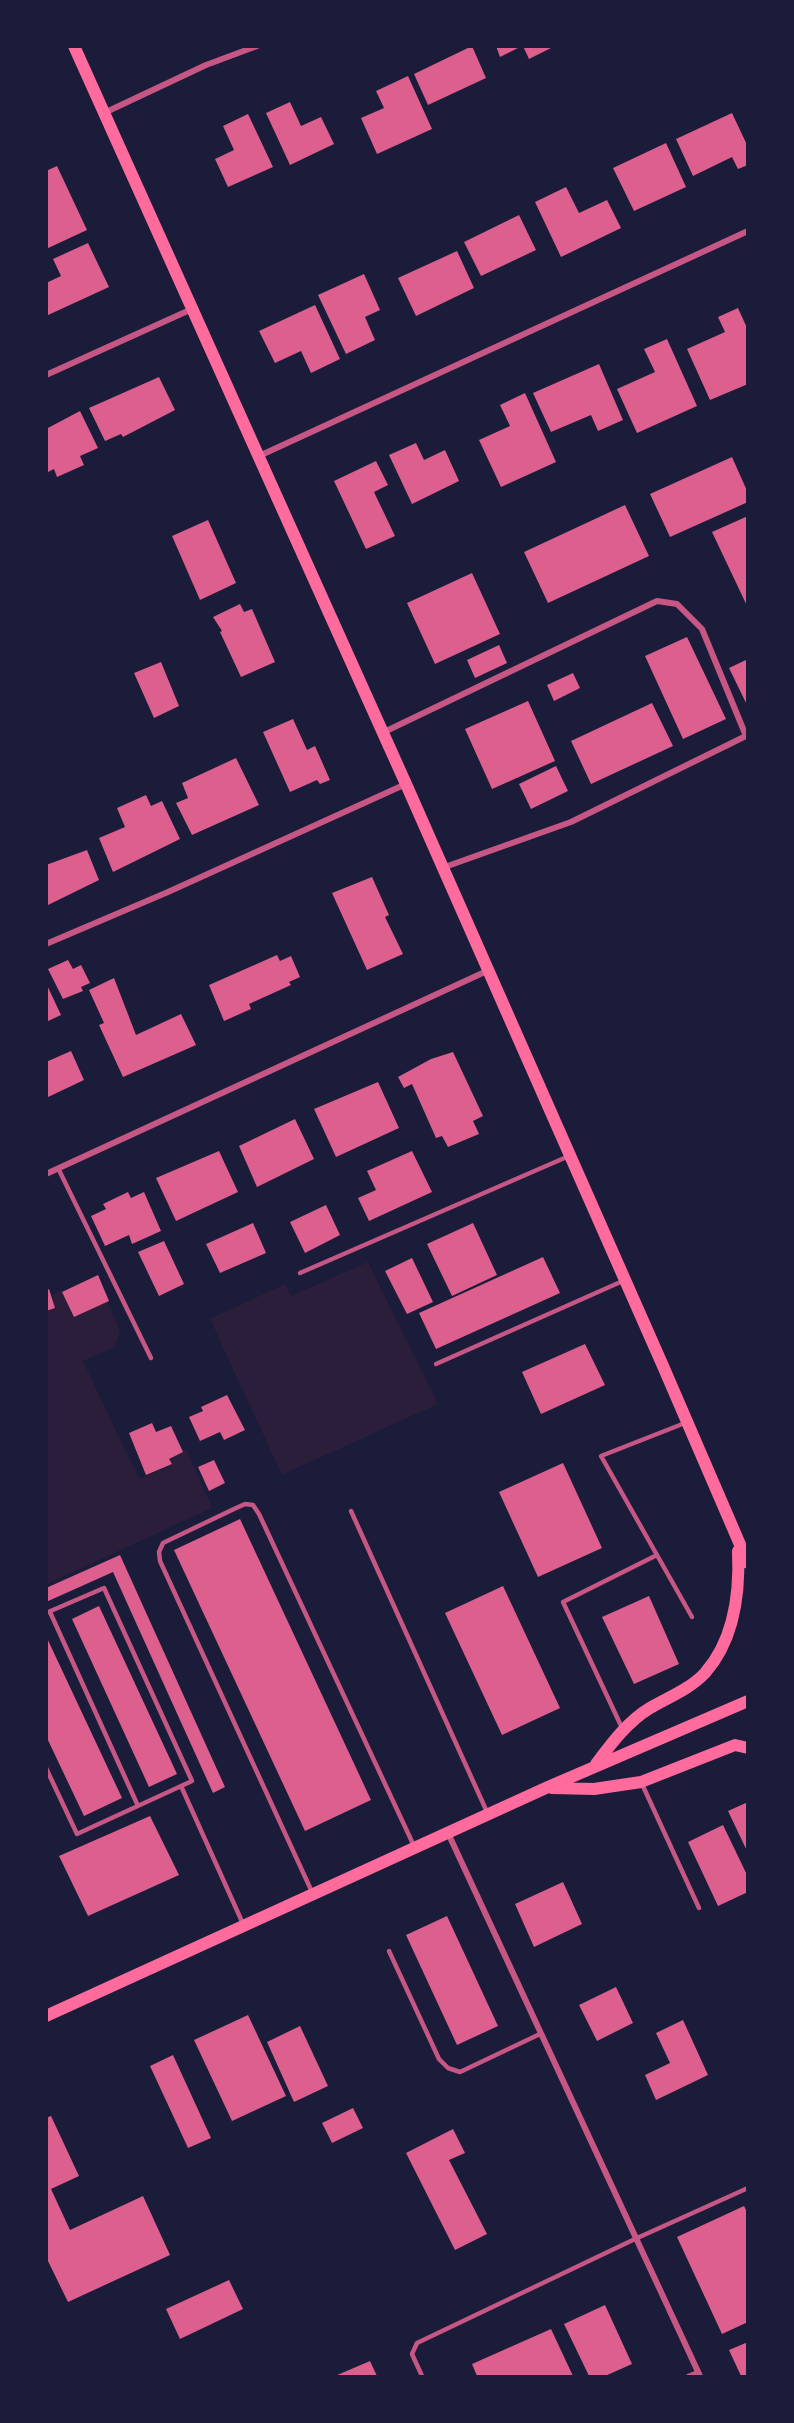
<!DOCTYPE html>
<html>
<head>
<meta charset="utf-8">
<style>
  body { margin:0 }
  #map { position:relative; width:794px; height:2423px; overflow:hidden; background:#1b1b3a; font-family:"Fira Sans",sans-serif }
  canvas { display:block }
  .frame { position:absolute; inset:0; border:48px solid #1b1b3a; pointer-events:none }
</style>
</head>
<body>
<div id="map">
<canvas width="794" height="2423"></canvas>
<div class="frame"></div>
</div>
<script>
const ctx = document.querySelector('canvas').getContext('2d');
ctx.lineJoin = 'round';
function fillPath(path, color) { ctx.fillStyle = color; ctx.fill(path, 'evenodd'); }
function trace(path, color, width, dash) { ctx.strokeStyle = color; ctx.lineWidth = width; ctx.lineCap = dash ? 'butt' : 'round'; ctx.setLineDash(dash || []); ctx.stroke(path); }
const green = new Path2D(`
  M368,1262L438,1404L282,1475L210,1319L285,1284L291,1296Z
  M61,1290L74,1316L107,1302L120,1330L115,1347L83,1361L139,1479L172,1465L169,1459L186,1449L212,1508L47,1584L46,1311L54,1308L52,1295Z`);
const building = new Path2D(`
  M472,46L486,78L428,105L414,74Z
  M496,46H522L500,57Z
  M523,46H555L529,59Z
  M408,76L432,129L377,154L361,118L384,108L376,91Z
  M290,102L301,126L321,117L334,144L290,165L266,113Z
  M732,113L748,147V165L738,169L732,157L693,176L676,139Z
  M248,114L273,167L228,187L215,159L234,150L223,126Z
  M666,143L686,187L634,211L613,168Z
  M57,166L87,230L46,249V171Z
  M566,187L579,213L607,200L621,228L561,257L535,202Z
  M519,215L536,250L481,276L464,242Z
  M88,243L109,287L46,316V283L61,276L53,259Z
  M457,251L474,288L416,316L398,278Z
  M364,274L380,310L365,317L375,340L346,354L318,295Z
  M315,305L340,359L311,373L301,351L275,363L259,331Z
  M738,308L748,330V384L710,400L687,349L725,332L718,317Z
  M667,339L697,406L637,433L617,389L655,372L644,349Z
  M599,364L623,420L598,431L591,415L551,432L533,393Z
  M159,377L175,410L123,437L121,434L105,441L89,408Z
  M525,393L556,462L501,487L479,440L510,426L500,405Z
  M80,411L98,448L80,456L84,465L57,477L54,469L46,473V429Z
  M416,443L424,460L445,450L459,481L412,504L389,455Z
  M732,457L748,493V502L670,537L650,494Z
  M376,461L388,485L374,492L395,536L366,549L334,481Z
  M625,505L649,556L548,603L524,552Z
  M748,516V608L712,532Z
  M208,520L236,583L200,600L172,536Z
  M472,573L500,634L435,664L407,603Z
  M240,604L244,612L252,609L275,662L241,677L220,632L222,631L213,617Z
  M687,637L726,719L683,739L645,656Z
  M499,645L507,663L475,678L467,660Z
  M748,659V707L729,668Z
  M161,662L179,706L154,718L134,673Z
  M573,673L580,688L554,701L547,685Z
  M528,701L555,761L492,789L465,729Z
  M652,703L673,746L591,784L571,741Z
  M293,719L307,750L315,746L330,780L320,784L317,780L290,792L263,732Z
  M236,758L259,805L192,835L176,803L188,798L182,783Z
  M556,766L568,791L531,809L519,784Z
  M146,795L151,806L162,801L180,839L113,872L99,838L125,827L117,808Z
  M87,850L99,880L46,906V865Z
  M372,877L389,915L385,917L403,954L367,970L332,893Z
  M277,955L280,961L291,956L300,977L289,982L291,985L249,1004L251,1009L224,1021L209,985Z
  M68,960L73,969L81,965L90,983L81,987L83,991L63,999L48,969Z
  M114,978L136,1035L181,1014L196,1045L123,1077L99,1025L104,1023L89,990Z
  M46,983L61,1015L46,1022Z
  M71,1051L84,1080L46,1098V1062Z
  M453,1052L483,1116L473,1121L479,1134L448,1147L442,1136L436,1138L412,1084L404,1088L398,1077L431,1059Z
  M378,1082L399,1128L336,1157L314,1109Z
  M295,1119L314,1159L257,1187L239,1146Z
  M219,1151L238,1192L176,1221L156,1178Z
  M412,1151L432,1192L369,1221L358,1198L376,1190L367,1171Z
  M128,1192L131,1198L144,1192L161,1231L132,1244L129,1235L105,1246L91,1216L106,1209L103,1204Z
  M326,1205L340,1235L305,1253L290,1222Z
  M253,1223L266,1253L220,1273L206,1244Z
  M473,1223L497,1275L452,1296L427,1244Z
  M164,1241L184,1284L159,1296L138,1252Z
  M543,1257L560,1293L436,1349L419,1313Z
  M412,1258L433,1302L407,1314L385,1271Z
  M98,1275L109,1301L74,1317L62,1292Z
  M49,1289L55,1308L46,1311V1291Z
  M585,1344L605,1385L541,1414L522,1372Z
  M227,1395L245,1430L224,1440L220,1432L200,1441L189,1417L203,1411L201,1407Z
  M152,1423L156,1432L171,1426L183,1452L169,1459L172,1464L146,1475L129,1433Z
  M214,1460L225,1483L209,1491L198,1467Z
  M563,1463L602,1548L538,1577L499,1492Z
  M240,1519L371,1800L305,1831L174,1550Z
  M120,1555L225,1787L213,1793L113,1572L46,1602V1588Z
  M503,1586L560,1708L502,1735L445,1613Z
  M649,1596L679,1664L634,1684L602,1617Z
  M99,1606L177,1774L149,1787L72,1619Z
  M46,1636L122,1798L84,1816L46,1736Z
  M748,1802V1853L728,1811Z
  M150,1816L179,1875L88,1916L59,1856Z
  M723,1825L748,1877V1892L718,1906L688,1842Z
  M563,1882L582,1924L534,1947L515,1904Z
  M447,1916L498,2026L457,2045L406,1935Z
  M616,1987L633,2023L597,2041L579,2005Z
  M248,2015L286,2096L232,2121L194,2040Z
  M683,2020L708,2075L656,2100L645,2075L670,2063L656,2033Z
  M300,2026L328,2086L294,2102L267,2042Z
  M173,2055L211,2138L188,2148L150,2066Z
  M353,2108L363,2128L332,2143L322,2123Z
  M51,2116L79,2176L51,2189L70,2230L143,2196L170,2255L68,2302L46,2257V2118Z
  M453,2129L465,2153L449,2160L487,2234L455,2250L406,2153Z
  M744,2206L748,2214V2322L722,2334L677,2237Z
  M229,2280L243,2309L180,2339L166,2309Z
  M605,2305L632,2364L605,2376H589L564,2324Z
  M551,2329L573,2376H477L472,2364Z
  M748,2342V2376H741L729,2350Z
  M370,2361L377,2376H335Z`);
const service = new Path2D(`
  M58,1168L151,1358
  M300,1273L569,1156
  M436,1364L625,1280
  M685,1423L601,1456L692,1617
  M351,1511L487,1812
  M50,1612L138,1806
  M46,1613L104,1588L192,1781L77,1834L46,1768
  M623,1730L563,1602L657,1555
  M642,1784L699,1908
  M181,1786L244,1926
  M312,1892L160,1561L159,1552L163,1543L234,1509L245,1504L253,1505L259,1514L414,1846
  M389,1951L439,2059L448,2068L460,2072L540,2034
  M422,2376L412,2354L417,2343L635,2239L748,2188
  M688,2376L698,2372`);
const minor = new Path2D(`
  M104,113L206,65L257,46
  M46,375L192,309
  M259,456L748,231
  M382,733L657,601L677,604L702,629L746,736
  M442,868L571,822L748,735
  M46,944L168,892L406,784
  M46,1174L487,971
  M448,1833L700,2376`);
const secondary = new Path2D(`
  M74,46L406,784L663,1366L748,1563
  M596,1764C611,1744 628,1721 650,1708C669,1697 690,1689 705,1673C734,1640 740,1593 738,1551
  M552,1788L594,1789L641,1782L735,1745L748,1748
  M46,2016L548,1787L748,1701`);
fillPath(green, '#2a1e3b');
fillPath(building, '#dd5f8e');
trace(service, '#c65784', 4.5);
trace(minor, '#c65784', 6);
trace(secondary, '#ff6b9d', 12);
</script>
</body>
</html>
